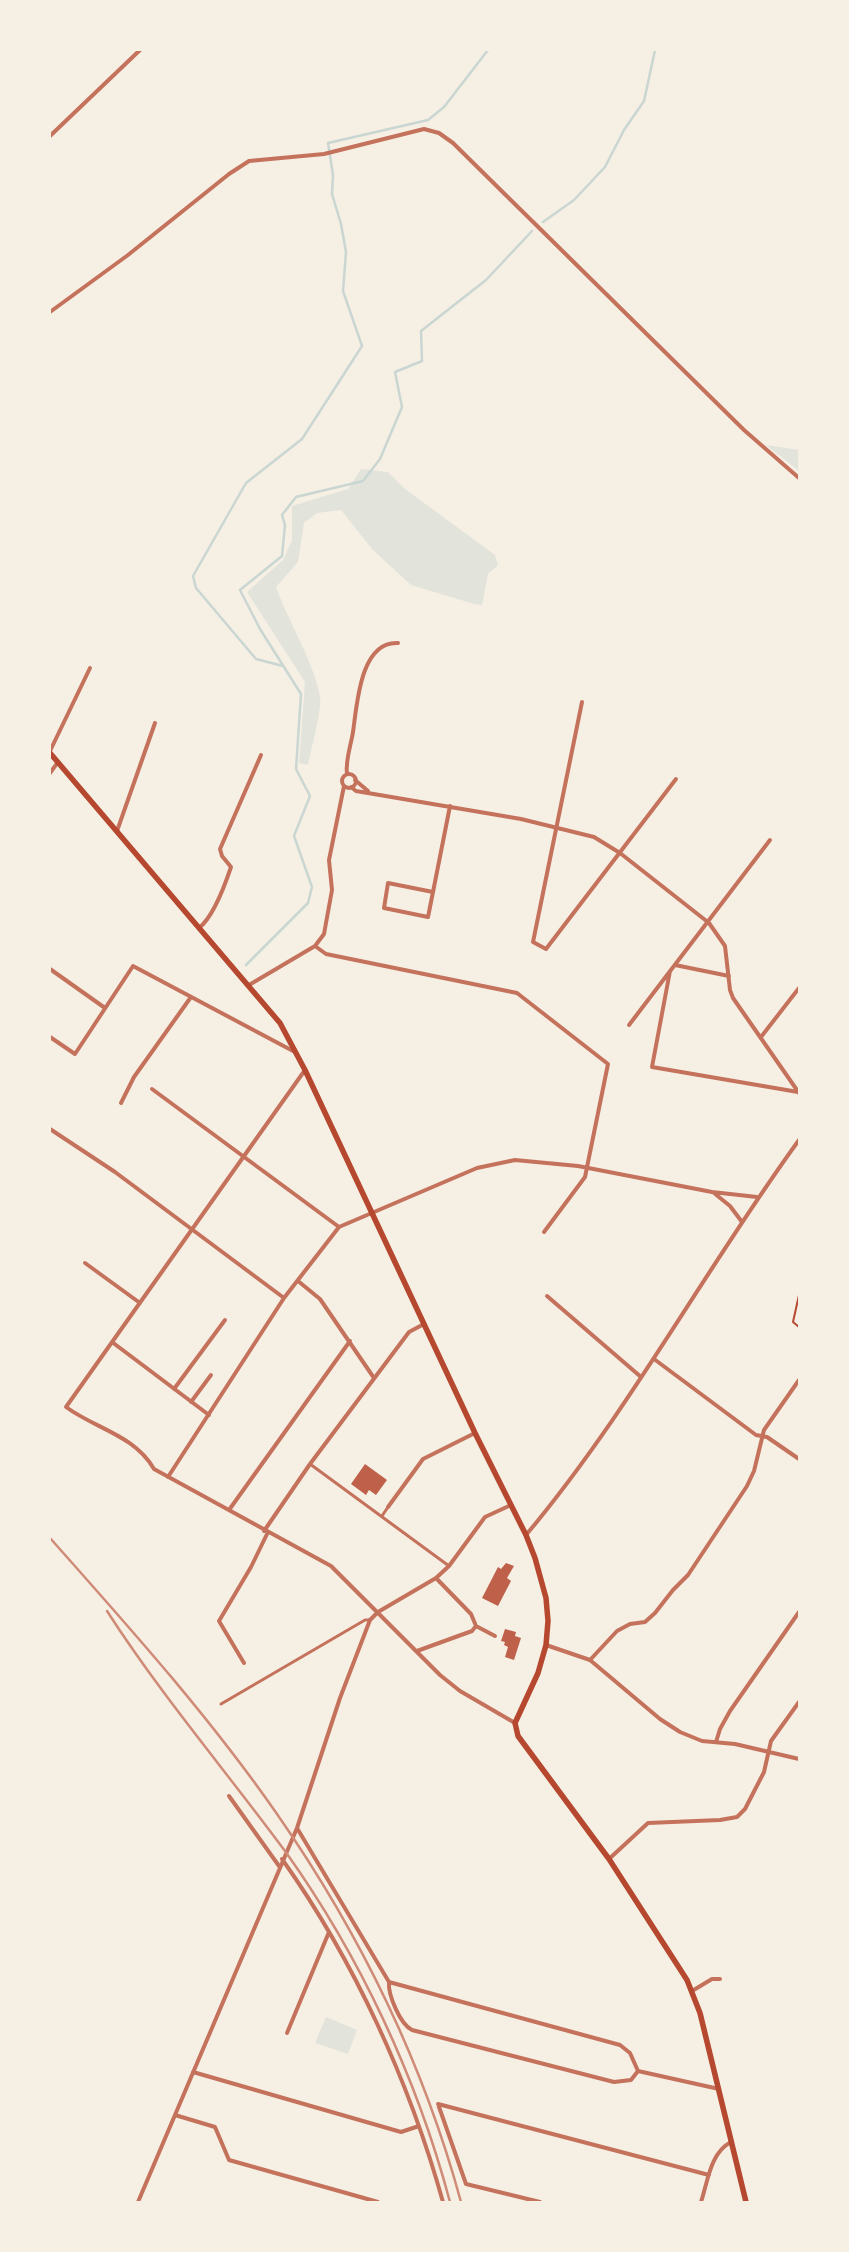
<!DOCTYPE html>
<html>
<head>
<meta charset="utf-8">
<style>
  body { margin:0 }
  #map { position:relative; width:849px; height:2252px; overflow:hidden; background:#f6efe4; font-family:Figtree,sans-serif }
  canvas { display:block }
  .frame { position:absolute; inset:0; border:51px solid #f6efe4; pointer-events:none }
</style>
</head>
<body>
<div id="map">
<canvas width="849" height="2252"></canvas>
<div class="frame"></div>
</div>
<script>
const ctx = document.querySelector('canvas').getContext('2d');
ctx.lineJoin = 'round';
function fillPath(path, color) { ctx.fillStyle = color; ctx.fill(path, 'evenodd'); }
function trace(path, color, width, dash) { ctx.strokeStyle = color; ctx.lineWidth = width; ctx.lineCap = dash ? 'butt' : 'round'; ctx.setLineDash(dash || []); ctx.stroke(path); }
const green = new Path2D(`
  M766,445L799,450V471Z
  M361,469L388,472L405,489L495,555L498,565L488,574L482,605L474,604L411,585L372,549L341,510L317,513L304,523L298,562L276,587C288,621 314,662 320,697C322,710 311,749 308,765L299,763L305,682L247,592L283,560L292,540V506L348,489Z
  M326,2017L357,2030L348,2054L315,2043Z`);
const stream = new Path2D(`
  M543,222L574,200L605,167L624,130L644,101L655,50
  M283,666L256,659L196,588L193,576L246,483L302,439L362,346L343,291L346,252L341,224L332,194L333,175L328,143L428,120L444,107L488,50
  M246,965L308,903L312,887L294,836L310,796L296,769L301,694L260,629L240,590L282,556L285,525L282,515L296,497L363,481L380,459L402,407L395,372L422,361L421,331L486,280L532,231`);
const building = new Path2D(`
  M365,1464L387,1480L376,1495L369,1490L366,1495L351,1484Z
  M506,1563L514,1566L507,1578L511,1581L498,1606L482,1598L498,1567L501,1569Z
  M505,1629L516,1632L515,1636L521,1638L514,1660L505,1657L508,1647L504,1645L505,1642L501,1641Z`);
const path = new Path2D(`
  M799,1295L793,1322L799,1327`);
const pedestrian = new Path2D(`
  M310,1464L449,1566
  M382,1516L388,1507
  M221,1704L365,1620H370`);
const minor = new Path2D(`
  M50,136L140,50
  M50,312L128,255L229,174L249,161L324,154L424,129L439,133L453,143L744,430L799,478
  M582,702L533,942L546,949L676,779
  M50,751L90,668
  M50,773L58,762
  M347,774C345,761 351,745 353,732C357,705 360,641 398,643
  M342 781a7 7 0 1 1 14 0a7 7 0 1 1-14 0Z
  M355,780L368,791
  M351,787L356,791L521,819L594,837L620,853L709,923L725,946L730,990L733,998L799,1093
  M117,831L155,723
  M388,883L433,892L428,917L384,908Z
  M433,892L450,806
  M199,928C214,916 225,885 231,867L222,856L220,849L261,755
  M315,946L326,954L517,993L608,1064L585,1177L544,1232
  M675,965L729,976
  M50,969L105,1008
  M670,971L652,1067L798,1092
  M249,985L315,946L324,934L332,890L329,860L344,786
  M629,1025L770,840
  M50,1037L75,1054L133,966L293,1051
  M761,1037L799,988
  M305,1070L66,1407C96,1429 134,1435 154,1469L331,1566L440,1675L460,1691L515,1723
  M152,1089L339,1227
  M121,1103L134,1077L191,997
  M50,1129L115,1172L284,1298
  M714,1193L730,1206L742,1222
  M85,1263L140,1303
  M298,1281L320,1299L374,1378
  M547,1296L641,1377
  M112,1342L209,1415
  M654,1359L756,1435L767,1437L799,1459
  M174,1389L225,1320
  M191,1402L211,1375
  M168,1477L284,1298L339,1227L477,1168L515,1160L578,1166L712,1192L757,1197
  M388,1507L423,1459L475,1433
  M229,1510L350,1341
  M264,1531L310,1464L409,1332L424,1324
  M526,1535C629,1412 705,1269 799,1140
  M436,1578L471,1614L476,1626L495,1636
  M546,1645L590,1660L660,1719L680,1732L702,1741L735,1744L799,1759
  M417,1651L472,1631L476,1626
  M590,1660L617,1631L630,1624L645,1622L655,1613L673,1590L688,1575L747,1486L754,1471L764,1430L799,1380
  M244,1663L219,1621L251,1567L268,1532
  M716,1742L720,1729L730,1711L799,1612
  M229,1796L279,1866
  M297,1828L389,1982L620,2045L630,2053L638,2071
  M282,1859C355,1962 409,2081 443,2202
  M609,1859L648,1823L720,1820L737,1817L745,1809L764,1772L771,1741L799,1702
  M389,1982C388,1995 400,2024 412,2030L614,2082L631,2080L638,2071
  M692,1991L712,1979H720
  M287,2033L329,1932
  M638,2071L719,2089
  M193,2072L401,2132L419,2126
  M438,2104L709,2175
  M438,2104L466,2184L540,2202
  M175,2115L215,2127L229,2160L378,2202
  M138,2202L297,1828L340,1698L370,1620L378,1612L436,1578L449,1566L485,1517L511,1505
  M701,2202C708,2181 710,2153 731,2142`);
const secondary = new Path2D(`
  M50,753L280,1023L305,1070L475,1433L526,1535L535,1558L546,1598L548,1621L546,1645L538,1673L515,1723L518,1736L609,1859L687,1980L700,2013L746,2202`);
const rail = new Path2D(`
  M50,1538C129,1627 209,1716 277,1814C359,1932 423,2062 461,2202
  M107,1611C161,1695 226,1771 285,1851C360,1956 417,2078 450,2202`);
fillPath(green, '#e2e4dc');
trace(stream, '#c9d6d2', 2.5);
fillPath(building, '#bf614a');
trace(path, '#b5482f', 2);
trace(pedestrian, '#c5725c', 3);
trace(minor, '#c5725c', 4);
trace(secondary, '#b5482f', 5.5);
trace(rail, '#cf8b77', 2.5);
</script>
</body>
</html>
